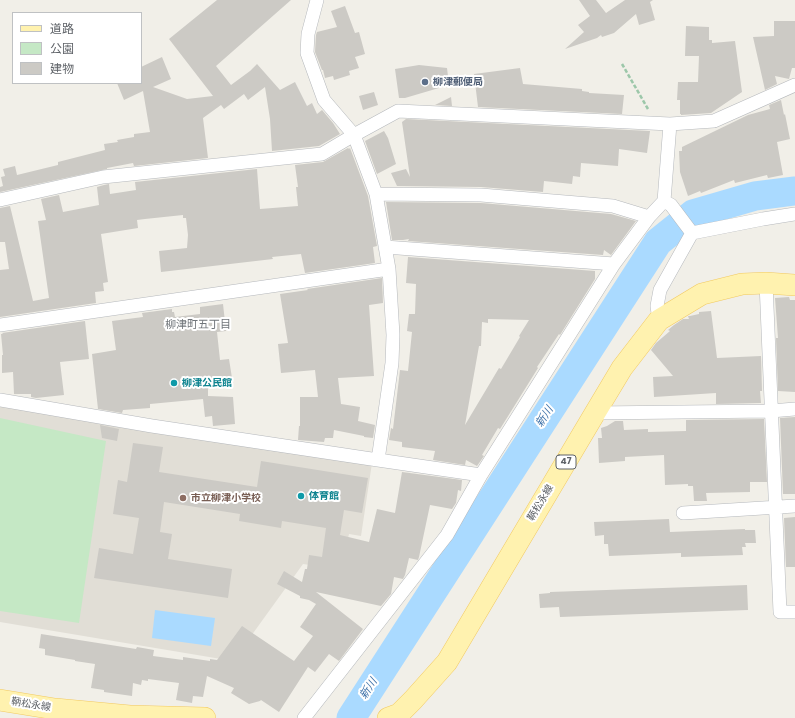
<!DOCTYPE html>
<html>
<head>
<meta charset="utf-8">
<style>
  body { margin:0 }
  #map { position:relative; width:795px; height:718px; overflow:hidden; background:#f1efe8; font-family:Poppins,"Noto Sans JP",sans-serif }
  canvas { display:block }
  .legend { position:absolute; left:12px; top:12px; width:130px; height:72px; box-sizing:border-box; background:#fff; border:1px solid #bfc1c3; margin:0; padding:5px 7px; list-style:none; font-size:12px; color:#5f6368 }
  .legend li { display:flex; align-items:center; gap:8px; height:20px }
  .legend b { width:20px; border:1px solid #bfc1c3 }
</style>
</head>
<body>
<div id="map">
<canvas width="795" height="718"></canvas>
<ul class="legend">
<li><b style="height:5px;background:#fff2af"></b>道路</li>
<li><b style="height:11px;background:#c5e8c5"></b>公園</li>
<li><b style="height:11px;background:#cccac5"></b>建物</li>
</ul>
</div>
<script>
const ctx = document.querySelector('canvas').getContext('2d');
ctx.lineJoin = 'round';
function fillPath(path, color) { ctx.fillStyle = color; ctx.fill(path, 'evenodd'); }
function trace(path, color, width, dash) { ctx.strokeStyle = color; ctx.lineWidth = width; ctx.lineCap = dash ? 'butt' : 'round'; ctx.setLineDash(dash || []); ctx.stroke(path); }
function label(font, color, halo, rows, align = 'center') {
  ctx.font = font + ' Poppins,"Noto Sans JP",sans-serif'; ctx.lineWidth = 4; ctx.setLineDash([]); ctx.textBaseline = 'middle'; ctx.strokeStyle = halo; ctx.fillStyle = color; for (const [text, x, y, turn = 0] of rows) {
    ctx.save(); ctx.translate(x, y); ctx.rotate((+turn || 0) * Math.PI / 180); ctx.textAlign = isNaN(turn) ? turn : align; if (halo) ctx.strokeText(text, 0, 0); ctx.fillText(text, 0, 0); ctx.restore();
  }
}
const education = new Path2D(`
  M0,403L372,463L361,536L349,534L341,569L303,564L233,661L0,622Z`);
const green = new Path2D(`
  M0,418L106,441L79,623L0,611Z`);
const water = new Path2D(`
  M155,610L215,618L211,646L152,638Z`);
const river = new Path2D(`
  M351,718L658,242L693,214L755,196L795,191`);
const building = new Path2D(`
  M217,0H291L216,66L231,85L250,71L257,64L280,90L295,82L307,106L312,103L317,114L322,110L333,123L340,134L319,146L272,151L270,119L265,87L248,100L244,94L224,109L221,105L203,118L208,158L134,166L133,163L107,168V169L0,192V187L3,186L1,177L5,176L3,169L15,166L17,175L58,165V162L105,150L104,144L118,142L117,140L134,137V134L150,132L143,91L124,100L117,83H141V67L162,57L171,79L153,87L187,99L213,96L169,39Z
  M579,0H596L606,13L625,0H653L650,2L655,20L639,25L636,14L614,33L602,37L601,35L597,38L565,49L584,32L578,25L590,16Z
  M345,6L355,33L359,32L365,54L355,57L359,68L349,71L350,75L334,80L333,76L325,78L323,70H322L315,52L316,35L317,32L337,27L331,11Z
  M774,21H795V68H792L789,79L775,76L777,84L765,90L753,37L774,36Z
  M686,26L709,27V40H712V43L735,41L742,92L711,113L681,115V114H680V100H677L678,82H698L699,56H685Z
  M419,65L447,68L449,85L405,98H399L395,69Z
  M520,68L523,84L582,89V91L589,92V93L624,95L622,114L478,107L474,74Z
  M374,92L378,105L363,110L359,96Z
  M451,97L452,106L435,105Z
  M781,100L784,115L785,114L790,139L777,142L783,175L768,178L767,175L735,183L734,180L701,193L700,191L688,196L680,172L679,151H682V147L748,115L770,109L769,105Z
  M406,119L650,131L647,153L619,149L618,166L581,163L580,177L573,176L572,184L544,181L543,192L481,187L397,186L391,173L406,169L410,177L402,122Z
  M384,131L388,138L396,164L377,174L365,141Z
  M348,148L349,149L350,148L368,196L377,246L373,247L375,263L305,273L301,254L272,257L273,259L161,272L159,251L187,248L188,235L186,218H183V215L145,219L137,220L138,228L101,234L108,282L103,283L104,291L95,292L96,303L0,317V270L9,269L5,242H0V208L10,206L33,301L49,298L38,221L46,220L41,199L59,195L63,212L99,205L97,187L104,185L109,184L110,194L136,190L135,182L257,169L260,209L298,206L296,187H298L295,165L323,162Z
  M386,202L481,203L611,214L636,221L611,255L604,250L603,255L408,241L409,239L403,240H392Z
  M408,257L595,271V279L560,335L559,334L537,367L538,368L500,429L498,428L482,455L484,456L477,466L466,460L465,465L433,460L435,451L402,447V442L389,440L391,428L393,429L400,370L408,371L412,332L407,331L409,314H415L416,284L406,283ZM488,319L529,320L519,336L520,337L501,369L499,368L465,425L479,346H481L482,322L488,323Z
  M382,278L383,303L369,305L374,376L338,378L341,404L360,407L358,421L375,425L373,438L364,437V436L334,430L333,438H325L324,442L298,440L299,426H300V397H318L315,370L281,373L278,344L288,343L280,294L308,290L307,289Z
  M789,297L790,300H795V392L778,391L776,338H778L775,298Z
  M223,304L226,331L217,332L220,360L229,359L232,378L208,380V396L233,397L235,424L213,426L212,416L205,417L203,399L150,404V408L123,410L122,413L98,409L92,354L116,350L112,321L143,317L142,313L172,309V312H174L175,317L200,314V307Z
  M711,311L717,358L761,356L762,391H760L761,403L716,404V393L654,397L653,377L673,376L651,350L656,343L670,331L668,330L674,325L683,319H689L688,316H690L699,314V312Z
  M85,321L89,359L60,362L64,395L36,398L31,397V394H14L13,372L2,373V355H3L1,334H3L2,333Z
  M795,417V494H783L780,418Z
  M764,419L767,482H750V492L706,493L707,501H694L693,486H688V484L665,485L664,455L625,457V461L599,463L598,438H602L601,428L607,426L615,421H623L624,430L648,429V432L686,431V420Z
  M100,425L119,429L117,441L102,438Z
  M133,443L163,447L159,472L257,487L261,461L368,478L362,513L344,510L340,535L369,542L377,509L395,513L402,472L462,480L461,491L458,490L456,503L452,509L430,505L419,557L418,560L409,558L405,575L403,579L394,577L391,594L381,606L316,592L363,629L339,661L329,654L315,672L308,667L279,712L261,700L260,701L249,704L231,693L234,688L207,676L203,697L193,696L192,703L176,700L179,683L148,679V681L142,680L141,685L133,683L132,696L104,692V690L91,688L95,664L75,661V660L45,655V649L39,648L41,634L136,649L137,647L154,650L153,656L183,660V657L210,661V659L217,660L242,626L294,661L313,636L300,627L316,604L309,600L300,598V596L277,584L284,571L302,582L305,569H307L309,555L322,557L326,528L282,521L281,528L239,521L240,514L164,502L160,532L172,534L168,559L232,569L228,598L94,578L99,548L133,554L139,518L113,514L118,480L127,482Z
  M795,517V567H786L784,518Z
  M669,519L670,532L745,529V530H755L756,543H745L746,547H742L743,555L681,557V553L609,556L608,544H604V535L595,536L594,522Z
  M747,585L748,610L560,617L559,607L540,608L539,594L550,593V592Z`);
const path = new Path2D(`
  M622,64L648,109`);
const minor = new Path2D(`
  M317,0L308,34L307,53L324,100L354,135L376,194L389,269L393,335L392,363L378,460
  M376,194L481,195L613,206L649,217
  M0,200L103,177L322,154L354,135L398,111L670,124L714,121L795,85
  M664,201L671,205L692,233
  M385,247L614,264
  M766,283C770,393 776,502 780,612H795
  M659,320L657,306L660,290L692,233L763,219L795,214
  M0,325L389,269
  M0,400L152,426L378,460L481,475
  M595,413L771,411L795,409
  M683,513L795,506
  M304,718L447,535L481,475L614,264L649,217L664,201L670,124`);
const primary = new Path2D(`
  M0,700L55,709L130,716L205,718
  M388,718L399,714L413,700L447,662L595,413L622,368L659,320L702,294L742,284L766,283L795,285`);
const markers = [
  [425,82,4,"#5c6f8a"],
  [174,383,4,"#0f9aa8"],
  [301,496,4,"#0f9aa8"],
  [183,498,4,"#8d6e63"]
];
const shields = [
  [566,462,20]
];
const shieldNames = [
  ["47",566,462]
];
const serviceNames = [
  ["柳津郵便局",433,82]
];
const cultureNames = [
  ["柳津公民館",182,383],
  ["体育館",309,496]
];
const educationNames = [
  ["市立柳津小学校",191,498]
];
const streetNames = [
  ["鞆松永線",541,503,-59],
  ["鞆松永線",31,705,9]
];
const neighbourhoodNames = [
  ["柳津町五丁目",198,325]
];
const waterNames = [
  ["新川",545,417,-57],
  ["新川",369,689,-57]
];
fillPath(education, '#e1ded6');
fillPath(green, '#c5e8c5');
fillPath(water, '#aadaff');
trace(river, '#aadaff', 29);
fillPath(building, '#cccac5');
trace(minor, '#b5b8bc', 14);
trace(primary, '#f2c960', 22);
trace(path, '#9cc7a9', 2.5, [4, 2]);
trace(minor, '#fff', 13);
trace(primary, '#fff2af', 21);
for (const [x, y, r, color] of markers) { const dot = new Path2D(); dot.arc(x, y, r, 0, 2 * Math.PI); ctx.fillStyle = color; ctx.fill(dot); trace(dot, '#fff', 1.5); }
for (const [x, y, w] of shields) { const box = new Path2D(); box.roundRect(x - w / 2, y - 7, w, 14, 3); ctx.fillStyle = '#fff'; ctx.fill(box); trace(box, '#5f6368', 1); }
label('bold 9px', '#5f6368', null, shieldNames);
label('bold 10px', '#4e5e75', '#fff', serviceNames, 'left');
label('bold 10px', '#0d838f', '#fff', cultureNames, 'left');
label('bold 10px', '#785e54', '#fff', educationNames, 'left');
label('10px', '#5f6368', '#fff', streetNames);
label('11px', '#70757a', '#fff', neighbourhoodNames);
label('italic 11px', '#4174aa', '#fff', waterNames);
</script>
</body>
</html>
